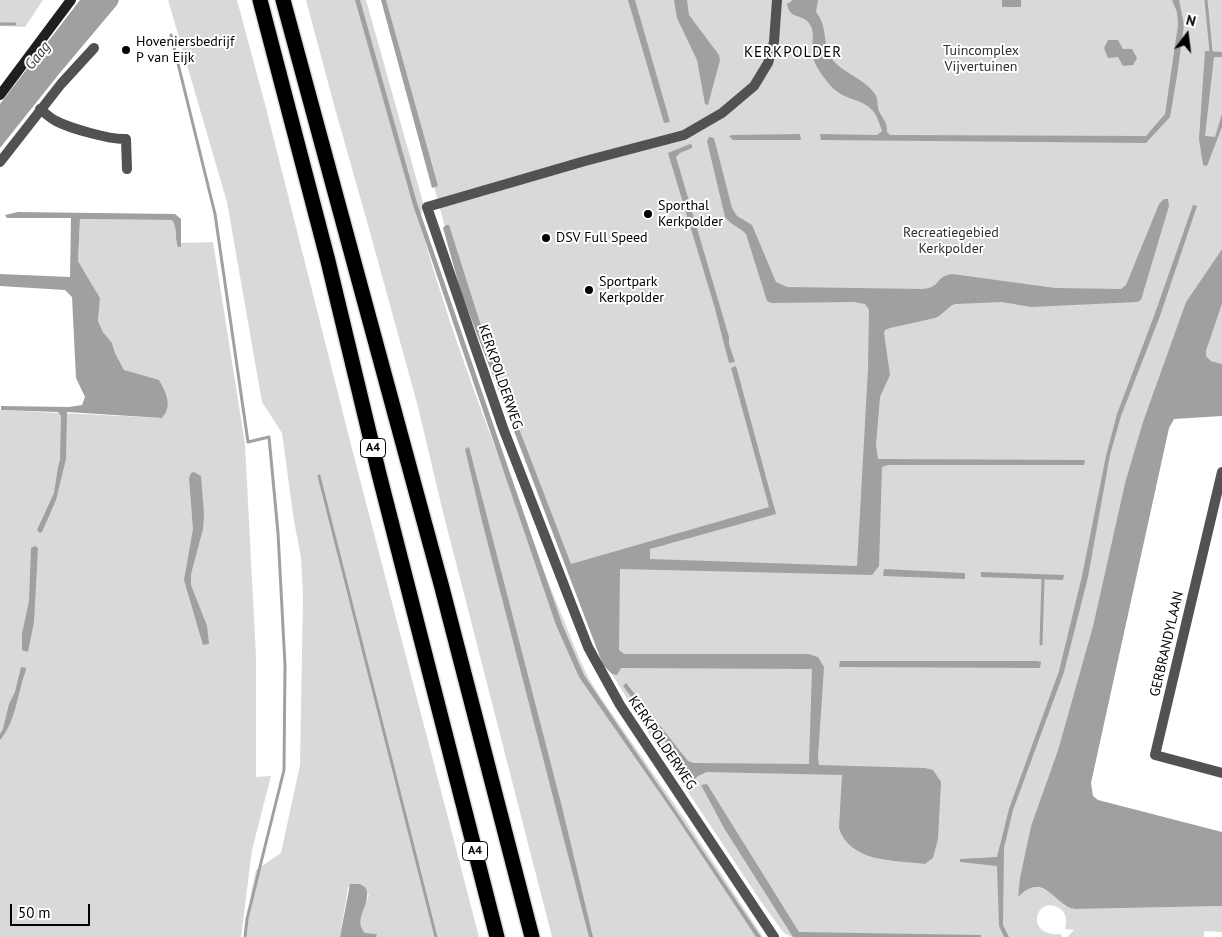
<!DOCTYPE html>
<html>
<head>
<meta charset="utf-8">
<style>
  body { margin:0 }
  #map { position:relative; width:1222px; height:937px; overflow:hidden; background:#fff; font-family:"PT Sans",sans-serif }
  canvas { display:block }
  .north { position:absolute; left:1162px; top:10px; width:50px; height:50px; -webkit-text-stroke:4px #fff; paint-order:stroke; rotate:15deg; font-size:14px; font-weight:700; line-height:20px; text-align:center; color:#000 }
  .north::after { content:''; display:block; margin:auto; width:18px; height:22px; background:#000; clip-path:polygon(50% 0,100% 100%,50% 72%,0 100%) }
  .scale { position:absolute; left:10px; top:904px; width:80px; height:22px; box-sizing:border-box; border:2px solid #000; border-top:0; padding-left:6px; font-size:15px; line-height:18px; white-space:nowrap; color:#000; -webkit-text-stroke:4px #fff; paint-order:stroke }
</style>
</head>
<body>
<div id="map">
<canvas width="1222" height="937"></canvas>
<div class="north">N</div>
<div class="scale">50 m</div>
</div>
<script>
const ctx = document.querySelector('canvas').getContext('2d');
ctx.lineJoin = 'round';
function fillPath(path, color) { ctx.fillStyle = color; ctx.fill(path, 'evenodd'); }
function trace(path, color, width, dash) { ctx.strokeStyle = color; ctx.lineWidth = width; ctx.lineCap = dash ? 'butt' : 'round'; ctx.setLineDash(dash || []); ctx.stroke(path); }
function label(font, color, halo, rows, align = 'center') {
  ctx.font = font + ' "PT Sans",sans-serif'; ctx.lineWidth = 4; ctx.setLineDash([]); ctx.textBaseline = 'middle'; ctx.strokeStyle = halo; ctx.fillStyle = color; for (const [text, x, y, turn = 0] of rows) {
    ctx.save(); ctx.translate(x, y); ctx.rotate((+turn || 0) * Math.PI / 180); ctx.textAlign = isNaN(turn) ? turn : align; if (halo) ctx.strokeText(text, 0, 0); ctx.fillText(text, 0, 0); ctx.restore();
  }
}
const green = new Path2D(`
  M0,0H43L25,27L0,26Z
  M168,0H237L266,108L351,445L479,937H376L377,934L365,933C355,922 364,907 369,895L348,887L340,937H246L251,893L256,870L281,853L300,765L303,596L301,557L294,521L282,433L262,402L227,202Z
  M306,0H366L424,206L420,216V224C462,373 522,517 580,660L589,679L601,698L684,818L763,937H552L443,512L418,407L368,225L334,105Z
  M384,0H1222V249L1186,302L1125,483L1093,626L1058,750L1031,826L1018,896C1021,894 1024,890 1028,889C1048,880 1059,907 1075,909L1222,906V932L1204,931V937H1067L1074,930L1065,929C1067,921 1067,913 1059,908C1036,894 1023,937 1061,934L1062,937H792L784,933L764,906L642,723L612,674L457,272Z
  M80,219L172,220L175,224L176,242L181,247V243L213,242L245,444L256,657V777L271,776L252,850L241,937H0V410L162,418L124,370L115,353L112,343L103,332L98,321L100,298L78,261Z
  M1222,304V364L1211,361L1206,356V351Z`);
const water = new Path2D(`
  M80,0H119L117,5L59,74L0,148V104Z
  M355,0H360L417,203L562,624L584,675L761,937H756L673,812L579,677L556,625L413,205Z
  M381,0H386L438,186L432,188Z
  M628,0H635L670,122L664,123Z
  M674,0H687L689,15L719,55L720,60L708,105L705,104L697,60L677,18Z
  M793,0H818L816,12C828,26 822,44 832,59C842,73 868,80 876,96C878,100 877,106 879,111C883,120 887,120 887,132L890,135L1146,136L1165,114L1178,25L1177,12L1172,0H1179L1184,25L1177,76L1170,117L1146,143L821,140L820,134L877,135L882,131C879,123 877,113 869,107C855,97 843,100 829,84C822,75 814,65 812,54C811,43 816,33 809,23C801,13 790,20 787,4Z
  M1002,0H1021V7H1002Z
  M1108,40H1118L1123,49H1132L1137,58L1133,65L1123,66L1118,57L1108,58L1104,48Z
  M1205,51L1222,52V57H1214L1205,136L1215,137L1222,114V127L1207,166L1203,165L1199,139Z
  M800,134L801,140H733L729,136L732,135Z
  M709,137L714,138L732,208L737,216L752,225L776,282L787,287L923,289C942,287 934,277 952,274L1055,288L1121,289L1126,285L1159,204L1164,199H1168L1169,206L1141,300L1137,302L1031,307L1002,302L955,304C947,307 943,315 935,318L890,328L885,330L884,333L890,375L880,397L876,445L878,459L1085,460L1084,465H888L882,467L879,566L872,575L620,569L619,650L624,654H808L818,657L824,667L818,757L819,765L925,768L933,770L941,782L938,839L933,858L925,864C895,860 850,863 839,828L842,775L707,772L698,776L694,780L623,686L626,683L688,761L694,763L809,764L812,669L621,668L617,675L612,674L603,665L461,292L443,228L446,225H449L488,348L571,564L769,507L731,368L736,366L776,514L650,549V559L857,566L868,369L869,310L865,304L854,302L771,303L767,301L746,234C740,227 732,226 725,217L707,141Z
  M690,144L692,145V148L680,153L676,157L729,337V344L735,362L729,363L714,305L668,153Z
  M1193,205L1197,206L1160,316L1121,416L1110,455L1088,577L1064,672L1013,810L1004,848L1003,925L1009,937H1004L999,926L997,866L960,862V859L997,857L1009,809L1059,671L1082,576L1106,456L1117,414L1154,316Z
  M18,212L175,214L181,219V247H178C174,238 178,227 172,220L80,219L78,261L100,298L98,321L103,332L112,343L115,353L124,370L159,380C166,393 173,405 162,418L67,412L66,459L56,500L42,532L40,533L37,530L54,493L58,467L60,460L61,416L58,412L1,410V406L69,407L82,405L85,397L76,378L72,297L65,290L0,286V274L70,277L71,218H7L5,215Z
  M1222,249V304L1206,351V356L1211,361L1222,364V416L1174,419L1169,428L1091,783L1093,796L1098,800L1222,832V906L1075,909C1054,906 1045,870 1018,897L1020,878L1031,826L1058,750L1093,626L1125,483L1143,422L1186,302Z
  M469,447L562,807L593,937H589L481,517L465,449Z
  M194,472L201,476L204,514L203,529L191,574V585L207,626L209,644L203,645L184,580L193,529L189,478L191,473Z
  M35,546L38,548L34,622L28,652L22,650V634L29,601L31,548Z
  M884,569L965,573V579L883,576Z
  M981,572L1064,575L1063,580L981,577Z
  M840,661H1037L1041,662L1040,668L839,667Z
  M21,667L26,668C26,672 24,675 23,679C17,699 14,724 0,740V734L3,729L9,704L15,692Z
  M707,784L799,932L981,935V937H793L724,828L701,785Z
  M350,884H360L366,888C372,905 352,918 365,933L377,934L376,937H340Z`);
const stream = new Path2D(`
  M1206,0L1211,51
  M0,24H15
  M171,35L215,214L248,442L269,437L278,533L285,665L284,770L247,919L245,937
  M319,476L436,937
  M1041,644L1043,579`);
const street = new Path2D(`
  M40,109C45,113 50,118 56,121C69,128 111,140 126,139L127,169
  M0,162L61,84L94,48
  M1222,472L1155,755L1222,773
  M774,937L620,705L588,647L503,428L427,207L585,161L684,135L722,113L754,86L768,63L774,42L777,0`);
const secondary = new Path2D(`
  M0,95L71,0`);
const highway = new Path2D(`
  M260,0L328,261L379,474L497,937
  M283,0L441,584L532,937`);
const markers = [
  [126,50,5,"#000"],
  [648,214,5,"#000"],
  [546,238,5,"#000"],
  [589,290,5,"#000"]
];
const shields = [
  [373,448,25],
  [475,851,25]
];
const shieldNames = [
  ["A4",373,448],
  ["A4",475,851]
];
const poiNames = [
  ["Hoveniersbedrijf",136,42],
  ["P van Eijk",136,58],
  ["Sporthal",658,206],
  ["Kerkpolder",658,222],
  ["DSV Full Speed",556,238],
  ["Sportpark",599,282],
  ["Kerkpolder",599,298]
];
const parkNames = [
  ["Tuincomplex",981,51],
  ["Vijvertuinen",981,67],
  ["Recreatiegebied",951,233],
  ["Kerkpolder",951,249]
];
const streetNames = [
  ["KERKPOLDERWEG",500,377,71],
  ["GERBRANDYLAAN",1167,644,-77],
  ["KERKPOLDERWEG",662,743,56]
];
const neighbourhoodNames = [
  ["KERKPOLDER",793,53]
];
const waterNames = [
  ["Gaag",38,56,-52]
];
fillPath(green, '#d9d9d9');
fillPath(water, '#a0a0a0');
trace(stream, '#a0a0a0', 3);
trace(highway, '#dbdbdb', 18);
trace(street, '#525252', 10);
trace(secondary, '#1f1f1f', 10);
trace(highway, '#000', 15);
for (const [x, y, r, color] of markers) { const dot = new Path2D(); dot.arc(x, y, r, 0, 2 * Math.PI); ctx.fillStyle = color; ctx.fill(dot); trace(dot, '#fff', 2); }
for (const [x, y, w] of shields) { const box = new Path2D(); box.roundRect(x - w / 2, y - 9.5, w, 19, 4); ctx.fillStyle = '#fff'; ctx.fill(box); trace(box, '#000', 1); }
label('bold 12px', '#000', null, shieldNames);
label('14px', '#000', '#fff', poiNames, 'left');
label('14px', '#303030', '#fff', parkNames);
label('14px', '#000', '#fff', streetNames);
ctx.letterSpacing = '1px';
label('15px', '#000', '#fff', neighbourhoodNames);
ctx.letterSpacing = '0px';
label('italic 15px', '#414141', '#fff', waterNames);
</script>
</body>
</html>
